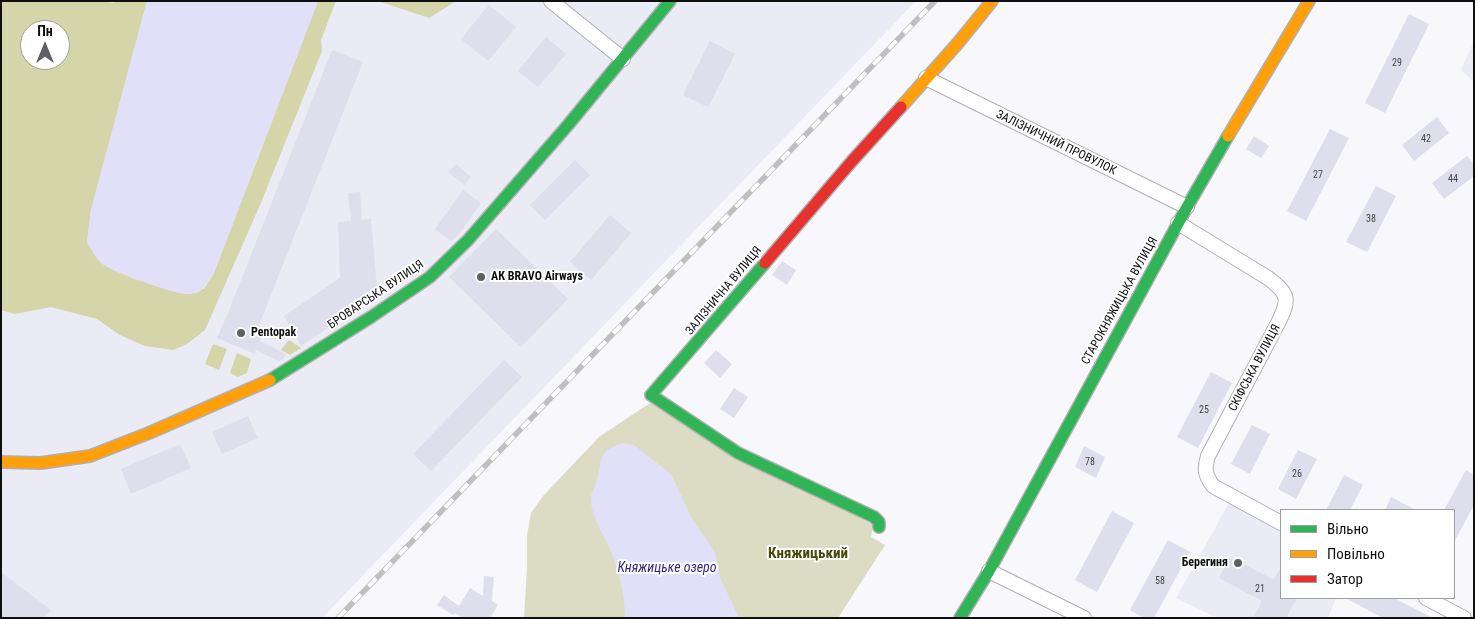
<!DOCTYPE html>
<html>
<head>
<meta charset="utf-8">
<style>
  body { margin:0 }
  #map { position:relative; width:1475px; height:619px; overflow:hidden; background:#f7f7fc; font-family:"Roboto Condensed",sans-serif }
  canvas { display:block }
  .frame { position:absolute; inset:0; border:2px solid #0f0f12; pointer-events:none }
  .legend { position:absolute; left:1280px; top:509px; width:175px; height:90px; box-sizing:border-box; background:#fff; border:1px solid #9f9fa0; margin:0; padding:6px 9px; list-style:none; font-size:15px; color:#0f0f12 }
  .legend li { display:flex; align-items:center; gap:10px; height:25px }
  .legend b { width:25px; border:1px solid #9f9fa0 }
  .north { position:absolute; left:20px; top:20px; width:50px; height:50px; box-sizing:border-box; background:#fff; border:1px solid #9f9fa0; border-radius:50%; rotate:0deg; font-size:14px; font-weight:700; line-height:20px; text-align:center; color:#0f0f12 }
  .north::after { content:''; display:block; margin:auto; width:18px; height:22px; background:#606064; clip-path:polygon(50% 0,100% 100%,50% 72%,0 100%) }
</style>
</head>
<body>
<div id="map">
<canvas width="1475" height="619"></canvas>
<div class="frame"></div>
<ul class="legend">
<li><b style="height:6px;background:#30b455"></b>Вільно</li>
<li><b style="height:6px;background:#ff9f0a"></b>Повільно</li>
<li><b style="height:6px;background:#e5322d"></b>Затор</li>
</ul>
<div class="north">Пн</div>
</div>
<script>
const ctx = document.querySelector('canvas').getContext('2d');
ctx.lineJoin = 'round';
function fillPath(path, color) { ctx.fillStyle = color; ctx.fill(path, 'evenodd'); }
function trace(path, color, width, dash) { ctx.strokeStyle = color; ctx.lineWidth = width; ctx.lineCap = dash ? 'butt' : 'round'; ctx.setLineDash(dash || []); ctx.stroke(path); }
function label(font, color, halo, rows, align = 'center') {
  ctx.font = font + ' "Roboto Condensed",sans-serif'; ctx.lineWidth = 4; ctx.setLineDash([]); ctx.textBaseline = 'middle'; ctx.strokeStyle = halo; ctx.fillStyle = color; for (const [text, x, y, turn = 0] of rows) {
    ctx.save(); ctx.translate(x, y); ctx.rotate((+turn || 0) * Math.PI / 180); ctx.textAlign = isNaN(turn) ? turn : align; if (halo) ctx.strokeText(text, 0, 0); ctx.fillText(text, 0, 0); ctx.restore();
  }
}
const built = new Path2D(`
  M1,1H916L322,618H1ZM30,30H60V60H30Z
  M1474,41V82L1461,70Z
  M1229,503L1281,529V598H1336L1328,618H1217L1176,598Z`);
const green = new Path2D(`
  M650,403L873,525L871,537L885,545L838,618H524L527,567V536L531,513L543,496L599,437Z`);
const forest = new Path2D(`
  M1,1H102L114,3L115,1H147L91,210L87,242L101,263L131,277L179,293L204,289L214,273L318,1H336L321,40L322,51L260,205L205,330L187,344L173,350L145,346L120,335L97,319L51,307L15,314L1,310ZM30,30H60V60H30Z
  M378,1H456L429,18Z
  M289,340L301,348L290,355L281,350Z
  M213,344L227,349L219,370L205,364Z
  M237,353L251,359L247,373L238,377L230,373Z`);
const water = new Path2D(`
  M147,1H318L214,273C208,282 204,292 192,294C180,297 108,271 100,262C95,257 91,249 87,243L91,210Z
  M623,443L634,445L671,474L692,519L715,552L720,577L739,618H625C625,595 619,572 611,551C604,534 590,516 591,497C591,493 595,488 596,483C604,460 595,452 623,443Z`);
const building = new Path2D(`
  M489,5L516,27L488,61L461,39Z
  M1409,14L1429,24L1385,113L1365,103Z
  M546,37L566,54L538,87L518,71Z
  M710,41L735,54L708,107L683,95Z
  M332,50L363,62L255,335L265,329L260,341L286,354L284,358L279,361L256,350L255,354L217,338L228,313Z
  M1437,117L1449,133L1414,161L1402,145Z
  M1330,129L1349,138L1306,221L1287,211Z
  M1254,136L1269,146L1261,158L1246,149Z
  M1467,156L1474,164V176L1444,199L1432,183Z
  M575,160L590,175L545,220L530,205Z
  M456,164L471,177L464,185L448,172Z
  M1376,186L1396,196L1367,252L1346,242Z
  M463,190L481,203L459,234L451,241L435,229Z
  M360,192L362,220L371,219L377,289L359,307L301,346L284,316L340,278L338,222L351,221L348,193Z
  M610,215L631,233L591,280L570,262Z
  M496,229L568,299L521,347L449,277Z
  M782,261L796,270L787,285L772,275Z
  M716,350L732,364L720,378L704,363Z
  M504,360L522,377L431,471L413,454Z
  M1211,372L1232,383L1198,448L1177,437Z
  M734,388L748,397L734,418L720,409Z
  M248,416L258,438L222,454L212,432Z
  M1252,425L1270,434L1250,474L1231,464Z
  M180,444L191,468L131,494L121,469Z
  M1084,446L1105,457L1096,478L1075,467Z
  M1298,450L1317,459L1296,499L1278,489Z
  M1466,470L1474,475V505L1454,542V510H1444Z
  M1344,475L1363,485L1350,510H1326Z
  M1391,497L1416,510H1385Z
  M1112,511L1134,523L1097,592L1075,580Z
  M1168,540L1190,552L1154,618H1144L1130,610Z
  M1230,557L1274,580L1281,566V598H1297L1286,618H1253L1262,601L1219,578Z
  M1,572L51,610L44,618H1Z
  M484,576L494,577L492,601L498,605L490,618H463L455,613L453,615L437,605L444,595L459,606L470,588L483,596Z
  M1345,598H1394L1433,618H1383Z`);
const street = new Path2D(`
  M551,1L623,59
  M926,78L1187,207
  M1178,223L1268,278C1289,294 1290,299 1278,323L1208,456C1204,469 1205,475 1213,486L1281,523
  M989,571L1084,618
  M1426,598L1464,618`);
const fast = new Path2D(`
  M765,263L651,395L738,453L874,517L879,522V527
  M270,380L371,317L430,277L468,240L568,125L670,1
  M960,618L989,571L1187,207L1228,136`);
const slow = new Path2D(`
  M901,107L958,43L992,1
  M1228,136L1309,1
  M1,462L41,463L90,456L149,433L270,380`);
const jam = new Path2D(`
  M765,263L852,161L901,107`);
const rail = new Path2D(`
  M338,618L935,1`);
const markers = [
  [481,277,5,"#606064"],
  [241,333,5,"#606064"],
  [1238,563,5,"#606064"]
];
const numberNames = [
  ["29",1397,63],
  ["42",1426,139],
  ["27",1318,175],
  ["44",1453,179],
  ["38",1371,219],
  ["25",1204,410],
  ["78",1090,462],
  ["26",1297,474],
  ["58",1160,581],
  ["21",1260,589]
];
const streetNames = [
  ["ЗАЛІЗНИЧНИЙ ПРОВУЛОК",1056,143,26],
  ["ЗАЛІЗНИЧНА ВУЛИЦЯ",724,291,-50],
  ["БРОВАРСЬКА ВУЛИЦЯ",376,295,-34],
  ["СТАРОКНЯЖИЦЬКА ВУЛИЦЯ",1120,301,-61],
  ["СКІФСЬКА ВУЛИЦЯ",1255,368,-62]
];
const poiNames = [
  ["АК BRAVO Airways",491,277],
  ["Pentopak",251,333],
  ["Берегиня",1228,563,"right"]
];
const waterNames = [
  ["Княжицьке озеро",667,568]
];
const quarterNames = [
  ["Княжицький",808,554]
];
fillPath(built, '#ebebf6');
fillPath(green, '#dbdcc3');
fillPath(forest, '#d4d5a8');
fillPath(water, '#e1e0f8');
fillPath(building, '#dedeec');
trace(street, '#b0b0b3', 16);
trace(fast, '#b0b0b3', 14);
trace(slow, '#b0b0b3', 14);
trace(jam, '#b0b0b3', 14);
trace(street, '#fefeff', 14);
trace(fast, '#30b455', 11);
trace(slow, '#ff9f0a', 11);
trace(jam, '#e5322d', 11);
trace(rail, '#bfbfc0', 5.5);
trace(rail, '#fff', 4, [11]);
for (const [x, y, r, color] of markers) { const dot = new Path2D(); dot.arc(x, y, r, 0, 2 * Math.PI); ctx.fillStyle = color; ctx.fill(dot); trace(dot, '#fff', 2); }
label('10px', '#434348', null, numberNames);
label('12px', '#0f0f12', '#fff', streetNames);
label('bold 12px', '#0f0f12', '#fff', poiNames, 'left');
label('italic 14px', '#39267d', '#fff', waterNames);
label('bold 15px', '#474809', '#fff', quarterNames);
</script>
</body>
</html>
